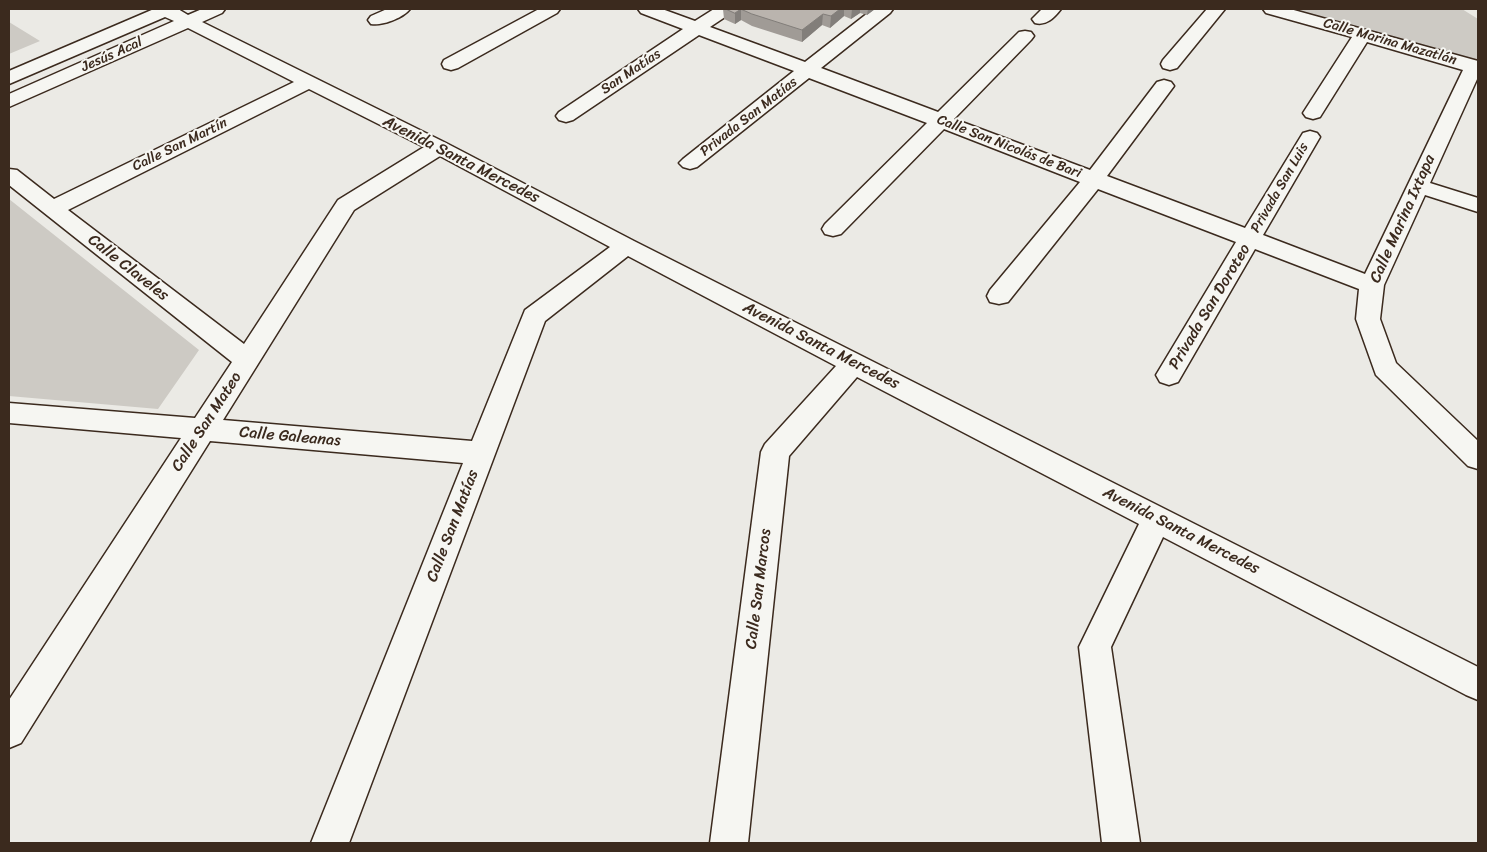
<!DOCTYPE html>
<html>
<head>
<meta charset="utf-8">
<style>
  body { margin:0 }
  #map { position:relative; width:1487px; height:852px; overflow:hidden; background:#ebeae5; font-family:Sriracha,sans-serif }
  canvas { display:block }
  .frame { position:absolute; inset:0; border:10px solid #3b2a1e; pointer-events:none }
</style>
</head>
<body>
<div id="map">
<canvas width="1487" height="852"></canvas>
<div class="frame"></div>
</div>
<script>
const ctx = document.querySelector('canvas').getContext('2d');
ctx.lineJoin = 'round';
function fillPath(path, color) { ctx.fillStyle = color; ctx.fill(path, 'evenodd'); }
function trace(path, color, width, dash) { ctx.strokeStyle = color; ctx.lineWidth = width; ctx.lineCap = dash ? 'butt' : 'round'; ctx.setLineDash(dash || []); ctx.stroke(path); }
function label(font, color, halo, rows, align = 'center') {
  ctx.font = font + ' Sriracha,sans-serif'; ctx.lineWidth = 4; ctx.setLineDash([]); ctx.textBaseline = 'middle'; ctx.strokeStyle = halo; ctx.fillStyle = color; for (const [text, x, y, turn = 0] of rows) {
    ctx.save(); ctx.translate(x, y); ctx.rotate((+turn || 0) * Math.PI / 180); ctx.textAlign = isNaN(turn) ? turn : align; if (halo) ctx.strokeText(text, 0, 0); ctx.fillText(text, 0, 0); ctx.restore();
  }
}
const green = new Path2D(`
  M1291,9H1462L1478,19V62Z
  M9,22L40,41L9,54Z
  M9,199L199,350L158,409L9,396Z`);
const minor = new Path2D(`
  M154,9H178L188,15L202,9H225L222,13L202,22L446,143L634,241L1478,667V700L1466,695L1163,537L1111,647L1140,843H1102L1079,647L1139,524L857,377L789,456L748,843H710L761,452L765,444L836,366L628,256L545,321L349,843H311L463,463L210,441L21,743L9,748V700L181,438L9,423V403L195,418L232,362L9,185V169L17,170L54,199L294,82L188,28L9,107V94L174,21L165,17L9,84V71ZM309,89L424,147L338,200L244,344L68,210ZM440,156L610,247L525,310L472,441L223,420L354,210Z
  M387,9H410C403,18 382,26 371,24L368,20L371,16Z
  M539,9H560L557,13L458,68L451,70L444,68L442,64L444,60Z
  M638,9H662L695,21L714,9H734L731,13L710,27L805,62L873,9H893L890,13L821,68L938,112L1019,32L1025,31L1031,32L1034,36L1031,40L954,119L1090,170L1157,82L1164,80L1171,82L1174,86L1107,176L1245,228L1303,133L1310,131L1317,133L1320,137L1263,235L1365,274L1463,70L1367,42L1320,117L1313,119L1306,117L1303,113L1352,37L1266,13L1263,9H1290L1478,61V77L1430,183L1478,198V212L1425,195L1384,285L1380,319L1396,363L1478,441V469L1468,466L1376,375L1356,319L1359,289L1255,249L1178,382L1169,385L1160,382L1156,375L1236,242L1098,189L1008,302L999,304L990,302L987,296L990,290L1080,182L944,129L841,234L833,236L825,234L822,229L825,224L927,123L809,78L697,167L690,169L683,167L679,163L683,159L794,71L699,35L573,120L566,122L559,120L556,116L559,112L683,29L641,13Z
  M1042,9H1061C1054,18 1046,26 1035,23L1032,19Z
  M1207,9H1225L1177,68L1170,70L1163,68L1161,64L1163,60Z`);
const wall = new Path2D(`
  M723,9H875L867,15L860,13L851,19L844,16L830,28L822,25L802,42L752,26L741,20L735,24L724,19Z`);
const shadedWall = new Path2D(`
  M741,9V20L735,24V13Z
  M840,9H844V16L830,28L831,16Z
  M852,9H860V13L851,19Z
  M868,9H875L867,15Z
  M823,14L822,25L802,42V30Z`);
const building = new Path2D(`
  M726,9H741L735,13Z
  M741,9H840L831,16L823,14L802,30L752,14Z`);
const farStreetnames = [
  ["Calle Marina Mazatlán",1390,42,16],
  ["Jesús Acal",112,55,-24],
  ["San Matías",631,72,-34],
  ["Privada San Matías",749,117,-38],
  ["Calle San Martín",180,145,-26],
  ["Calle San Nicolás de Bari",1009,147,21],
  ["Privada San Luis",1280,188,-60]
];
const streetNames = [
  ["Avenida Santa Mercedes",461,160,27],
  ["Calle Marina Ixtapa",1403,219,-66],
  ["Calle Claveles",128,268,38],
  ["Privada San Doroteo",1210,307,-59],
  ["Avenida Santa Mercedes",821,346,27],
  ["Calle San Mateo",207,422,-57],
  ["Calle Galeanas",290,437,5],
  ["Calle San Matías",453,526,-69],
  ["Avenida Santa Mercedes",1181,531,27],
  ["Calle San Marcos",759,589,-83]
];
fillPath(green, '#cdcac4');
trace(minor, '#3b2a1e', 3);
fillPath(minor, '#f6f6f2');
fillPath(wall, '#a09b96');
fillPath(shadedWall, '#827e7a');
fillPath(building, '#bab4ae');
trace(building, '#827e7a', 1);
label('14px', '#3b2a1e', '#f6f6f2', farStreetnames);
label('16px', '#3b2a1e', '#f6f6f2', streetNames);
</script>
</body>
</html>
